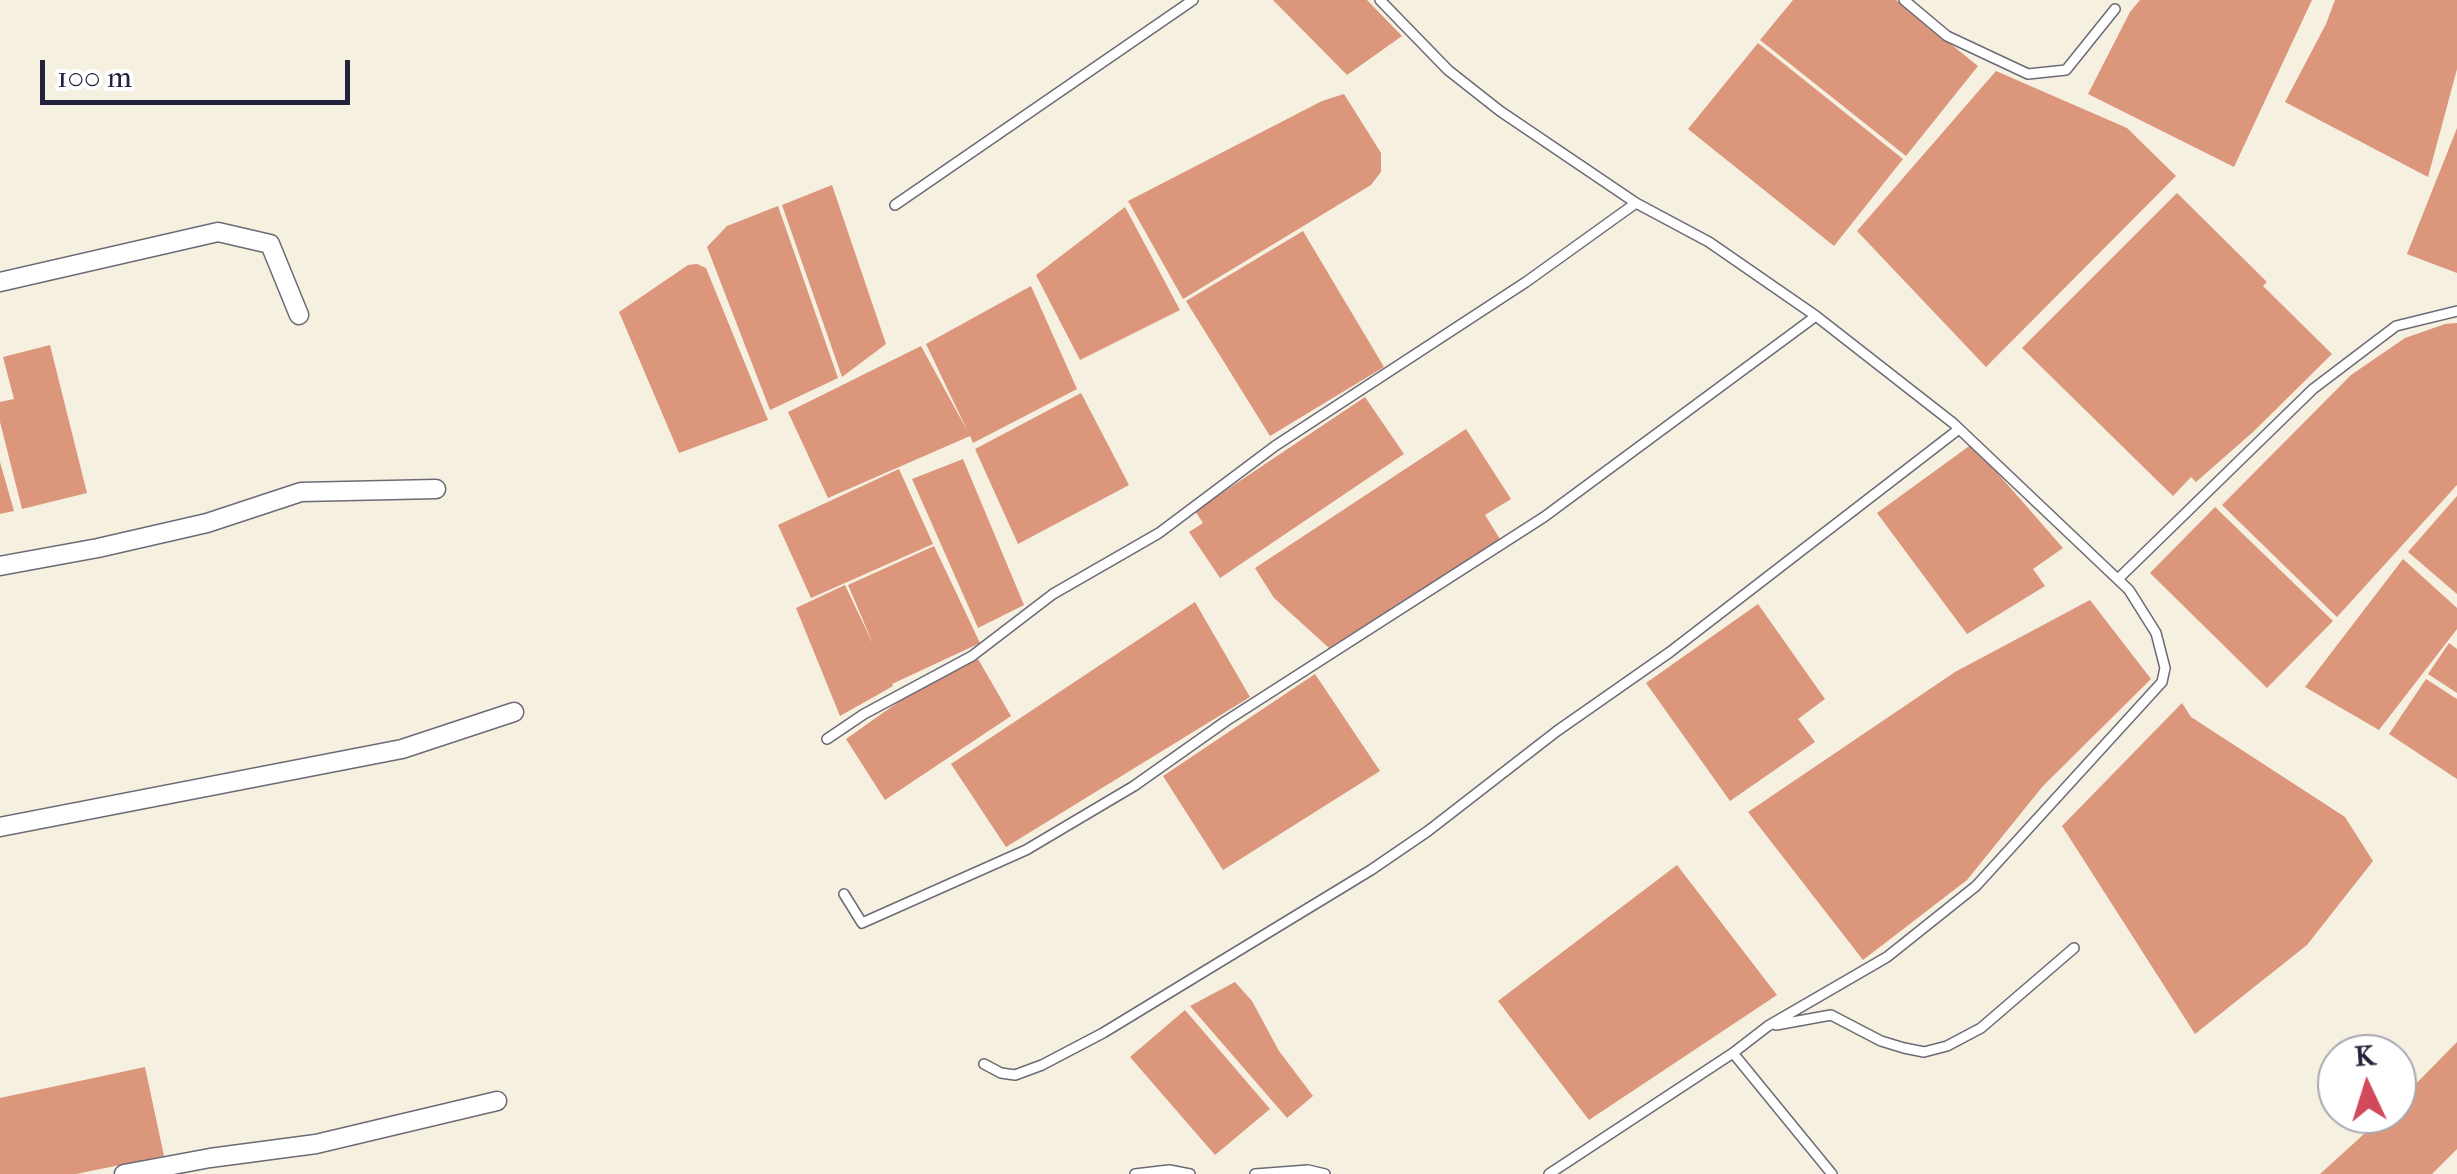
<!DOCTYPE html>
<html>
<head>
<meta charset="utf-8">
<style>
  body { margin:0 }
  #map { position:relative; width:2457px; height:1174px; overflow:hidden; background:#f5f0e0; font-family:"IM FELL French Canon",serif }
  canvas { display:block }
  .north { position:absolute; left:2317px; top:1034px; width:100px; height:100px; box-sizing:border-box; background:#fff; border:2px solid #a7a7b1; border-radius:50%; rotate:356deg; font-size:28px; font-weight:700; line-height:40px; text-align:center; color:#22223b }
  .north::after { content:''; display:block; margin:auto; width:35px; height:45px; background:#d1495b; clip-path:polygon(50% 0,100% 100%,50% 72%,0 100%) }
  .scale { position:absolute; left:40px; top:60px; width:310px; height:45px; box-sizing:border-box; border:5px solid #22223b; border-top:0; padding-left:12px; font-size:30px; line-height:35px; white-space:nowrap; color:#22223b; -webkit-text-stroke:8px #fff; paint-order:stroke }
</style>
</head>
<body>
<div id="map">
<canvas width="2457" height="1174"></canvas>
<div class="north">K</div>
<div class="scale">100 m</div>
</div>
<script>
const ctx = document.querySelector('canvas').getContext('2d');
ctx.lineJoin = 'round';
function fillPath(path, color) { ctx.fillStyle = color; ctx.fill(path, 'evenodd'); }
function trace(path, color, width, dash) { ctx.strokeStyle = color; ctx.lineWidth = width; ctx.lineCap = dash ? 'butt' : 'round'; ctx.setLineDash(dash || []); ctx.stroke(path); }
const building = new Path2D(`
  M1273,0H1367L1402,36L1347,75Z
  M1793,0H1896L1978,66L1906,156L1760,40Z
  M2140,0H2312L2234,167L2088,94L2130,12Z
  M2335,0H2457V69L2428,177L2285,102L2326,24Z
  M1758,43L1903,159L1834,246L1688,129Z
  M1996,71L2127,128L2176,176L1986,367L1857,231Z
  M1344,94L1381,153V172L1371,185L1183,299L1128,201L1322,101Z
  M2457,128V273L2407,254Z
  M832,185L886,344L842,377L782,205Z
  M2177,193L2267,282L2263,286L2332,354L2253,432L2196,482L2191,477L2173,496L2022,348Z
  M778,206L838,378L770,410L707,247L727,226Z
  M1125,207L1180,310L1080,360L1036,275Z
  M1303,231L1384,367L1270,436L1186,301Z
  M697,264L706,268L768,420L679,453L619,312L688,265Z
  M1031,286L1077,389L973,443L970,436L828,498L788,412L921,346L968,432L926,344Z
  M2457,323V485L2337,617L2222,505L2351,375L2405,338L2445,324Z
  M50,345L87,493L22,509L0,422V402L14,399L3,357Z
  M1081,393L1129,485L1018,544L975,449Z
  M1365,397L1404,454L1220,578L1189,532L1203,523L1195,511Z
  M1466,429L1511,499L1485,515L1500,539L1329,648L1274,598L1255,568Z
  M1972,444L2063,548L2033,569L2045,586L1967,634L1877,513Z
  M963,459L1024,605L978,628L912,479Z
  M0,462L14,511L0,514Z
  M899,469L933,544L811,598L778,525Z
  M2457,496V594L2408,552Z
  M2215,507L2333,621L2267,688L2150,573Z
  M934,546L980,643L892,684L893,686L840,716L796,608L845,585L874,646L848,585Z
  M2403,559L2457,608V629L2379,730L2305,687Z
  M2090,600L2151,679L2043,786L1967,880L1863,960L1748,812L1955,672Z
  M1195,602L1250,697L1006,847L951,764Z
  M1758,604L1825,699L1798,719L1815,742L1730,801L1646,683Z
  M2449,643L2457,649V693L2428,674Z
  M978,659L1011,716L885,800L846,739L904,698Z
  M1315,674L1380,771L1223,870L1163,776Z
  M2426,679L2457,699V779L2389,734Z
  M2182,703L2191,717L2345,817L2373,861L2307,945L2195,1034L2062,826Z
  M1677,865L1777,995L1589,1120L1498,1001Z
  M1235,982L1252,1001L1279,1051L1313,1096L1287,1118L1190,1006Z
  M1185,1010L1270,1109L1215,1155L1130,1057Z
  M2457,1042V1149L2432,1174H2320L2386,1114H2397V1103Z
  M145,1067L164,1156L76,1174H0V1098Z`);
const service = new Path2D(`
  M1380,0L1448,70L1500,111L1636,203L1709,242L1816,316L1953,423L2129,590L2156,633L2165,668L2162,682L1976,886L1887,957L1768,1026L1733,1053L1549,1174
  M1904,0L1947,36L2028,74L2066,70L2115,9
  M895,205L1193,0
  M2118,579L2313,389L2396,326L2457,311
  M827,739L864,714L972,656L1053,594L1159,533L1275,446L1526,282L1636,203
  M844,894L862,923L1026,850L1134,786L1226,721L1544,517L1816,316
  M1776,1025L1831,1015L1881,1041L1904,1048L1924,1052L1947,1046L1981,1028L2074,948
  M1733,1053L1832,1174
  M984,1064L1001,1073L1015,1075L1042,1065L1103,1033L1371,870L1428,831L1557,731L1670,652L1959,429
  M1135,1174L1169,1170L1190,1174
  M1255,1174L1308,1170L1325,1174`);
const minor = new Path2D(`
  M0,282L218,232L270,244L299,315
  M0,566L98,548L207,523L301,492L436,489
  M0,827L402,749L514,712
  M124,1174L210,1158L316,1144L497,1101`);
fillPath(building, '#db967c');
trace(service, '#6c6a75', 12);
trace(minor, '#6c6a75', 21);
trace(service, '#fff', 9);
trace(minor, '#fff', 18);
</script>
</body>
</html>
